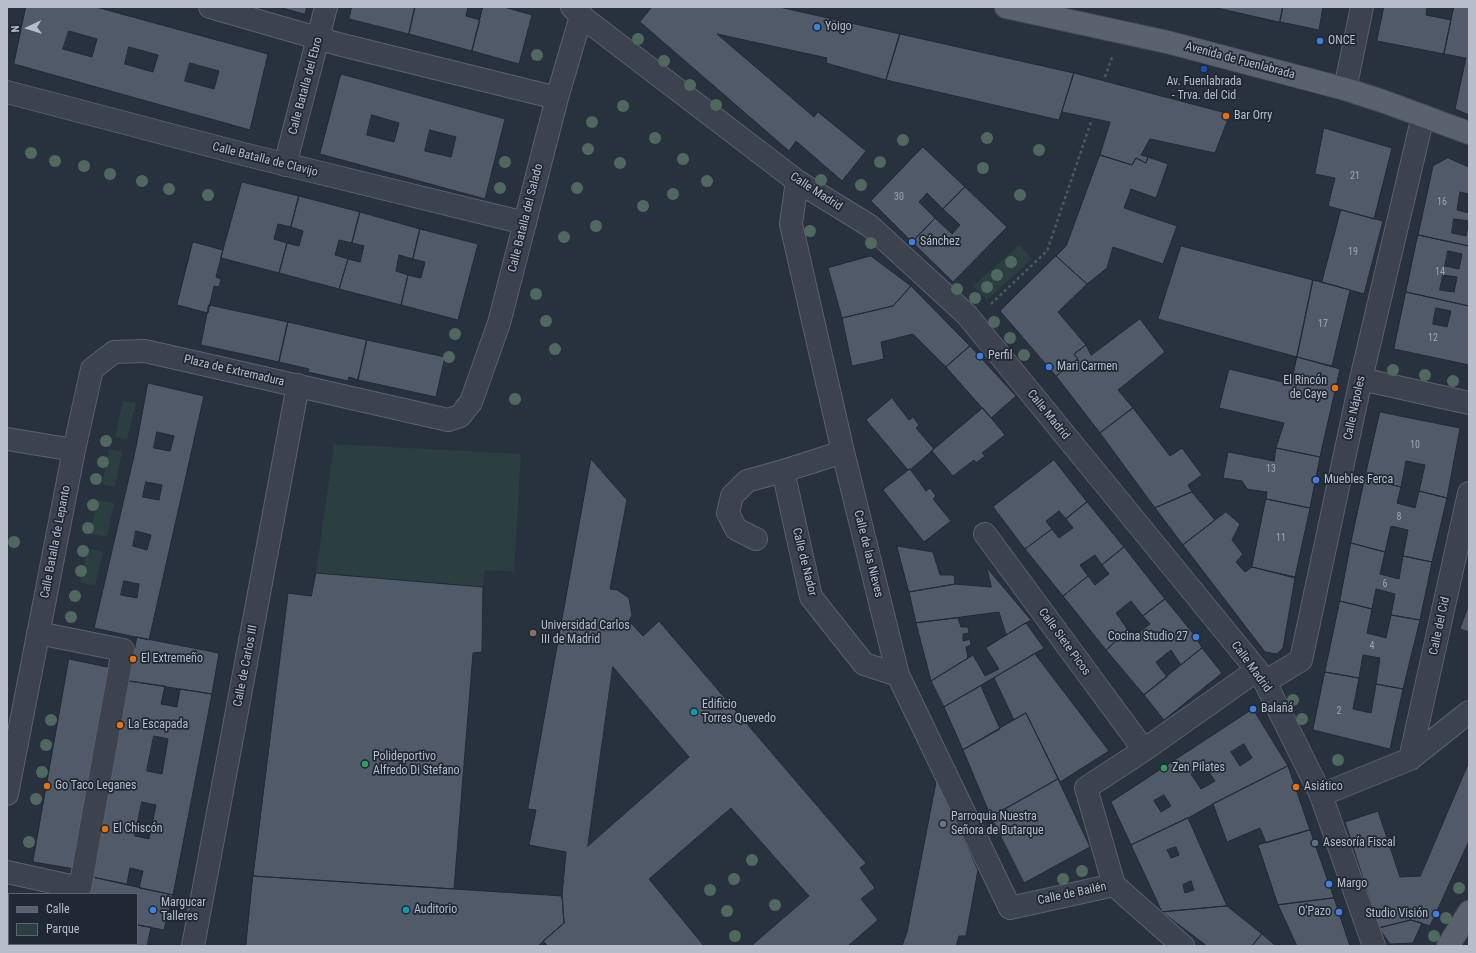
<!DOCTYPE html>
<html>
<head>
<meta charset="utf-8">
<style>
  body { margin:0 }
  #map { position:relative; width:1476px; height:953px; overflow:hidden; background:#28313e; font-family:"Roboto Condensed",sans-serif }
  canvas { display:block }
  .frame { position:absolute; inset:0; border:8px solid #b8bec9; pointer-events:none }
  .legend { position:absolute; left:8px; top:893px; width:130px; height:52px; box-sizing:border-box; background:#202833; border:1px solid #5d646f; margin:0; padding:5px 7px; list-style:none; font-size:12px; color:#b8bec9 }
  .legend li { display:flex; align-items:center; gap:8px; height:20px }
  .legend b { width:20px; border:1px solid #5d646f }
  .north { position:absolute; left:8px; top:8px; width:40px; height:40px; -webkit-text-stroke:3px #202833; paint-order:stroke; rotate:266deg; font-size:11px; font-weight:700; line-height:16px; text-align:center; color:#b8bec9 }
  .north::after { content:''; display:block; margin:auto; width:14px; height:18px; background:#b8bec9; clip-path:polygon(50% 0,100% 100%,50% 72%,0 100%) }
</style>
</head>
<body>
<div id="map">
<canvas width="1476" height="953"></canvas>
<div class="frame"></div>
<ul class="legend">
<li><b style="height:5px;background:#5a626e"></b>Calle</li>
<li><b style="height:11px;background:#2b3e40"></b>Parque</li>
</ul>
<div class="north">N</div>
</div>
<script>
const ctx = document.querySelector('canvas').getContext('2d');
ctx.lineJoin = 'round';
function fillPath(path, color) { ctx.fillStyle = color; ctx.fill(path, 'evenodd'); }
function trace(path, color, width, dash) { ctx.strokeStyle = color; ctx.lineWidth = width; ctx.lineCap = dash ? 'butt' : 'round'; ctx.setLineDash(dash || []); ctx.stroke(path); }
function label(font, color, halo, rows, align = 'center') {
  ctx.font = font + ' "Roboto Condensed",sans-serif'; ctx.lineWidth = 3.5; ctx.setLineDash([]); ctx.textBaseline = 'middle'; ctx.strokeStyle = halo; ctx.fillStyle = color; for (const [text, x, y, turn = 0] of rows) {
    ctx.save(); ctx.translate(x, y); ctx.rotate((+turn || 0) * Math.PI / 180); ctx.textAlign = isNaN(turn) ? turn : align; if (halo) ctx.strokeText(text, 0, 0); ctx.fillText(text, 0, 0); ctx.restore();
  }
}
const green = new Path2D(`
  M1019,245L1032,259L987,300L973,286Z
  M123,401L136,403L127,440L115,437Z
  M334,444L521,454L514,572L485,570L483,587L316,573Z
  M109,449L122,452L115,487L102,484Z
  M97,500L114,503L107,537L90,534Z
  M88,548L103,552L95,586L80,582Z`);
const building = new Path2D(`
  M26,7H96L268,54L250,130L14,64ZM69,31L97,39L92,57L63,49ZM129,47L158,55L153,72L125,64ZM190,63L219,71L214,89L185,81Z
  M279,7H307L305,14Z
  M352,7H415L409,34L349,19Z
  M415,7H468L466,16L480,20L472,51L409,34Z
  M483,7H504L532,15L519,64L472,51Z
  M652,7H779L900,34L886,80L826,63L827,58L717,34L814,117L818,112L866,151L842,181L796,141L789,151L640,22Z
  M1213,7H1283L1280,22Z
  M1283,7H1323L1319,30L1280,22Z
  M1384,7H1427L1426,15L1451,20L1444,54L1377,41Z
  M1454,7H1469V115L1455,109L1466,58L1444,54Z
  M900,34L1074,73L1059,120L886,80Z
  M1074,73L1230,114L1215,153L1150,139L1141,155L1148,157L1146,163L1136,158L1132,165L1100,155L1110,122L1062,112Z
  M341,74L505,119L485,199L320,154ZM372,115L399,123L394,142L367,135ZM430,130L456,137L451,157L425,151Z
  M1324,128L1392,148L1374,219L1328,206L1335,178L1315,174Z
  M923,147L965,187L943,209L927,193L919,202L935,218L912,242L871,201Z
  M1100,155L1132,165L1136,158L1146,163L1148,157L1168,164L1156,198L1131,189L1124,208L1177,226L1163,264L1113,247L1107,268L1087,284L1056,256L1066,246Z
  M1448,158L1469,167V194L1460,192L1457,210L1469,213V246L1418,235L1433,166ZM1454,219L1469,221L1466,236L1452,233Z
  M242,182L299,196L291,227L278,224L274,239L287,243L279,273L221,258Z
  M965,187L1007,227L953,282L912,242L935,218L952,234L960,225L943,209Z
  M299,196L360,212L352,243L339,240L335,255L348,259L339,289L279,273L287,243L299,246L303,231L291,227Z
  M1341,210L1383,221L1364,294L1322,282Z
  M360,212L420,229L413,259L399,255L396,271L408,275L401,305L339,289L348,259L360,262L364,246L352,243Z
  M420,229L478,244L458,320L401,305L408,275L421,278L425,262L413,259Z
  M1418,235L1469,246V306L1406,292ZM1448,251L1462,254L1459,269L1445,266ZM1443,275L1457,277L1454,292L1440,290Z
  M193,242L223,250L216,277L221,279L219,287L214,286L208,313L177,305Z
  M1181,246L1313,280L1297,357L1158,319Z
  M871,256L911,286L893,306L842,318L828,268Z
  M1056,256L1087,284L1058,312L1086,345L1074,354L1078,359L1056,376L1000,311Z
  M1313,280L1350,290L1332,366L1297,357Z
  M911,286L970,346L946,367L913,334L881,342L884,359L852,366L842,318L893,306Z
  M1406,292L1469,306V365L1394,349ZM1436,308L1451,311L1447,327L1433,324Z
  M209,305L288,322L279,362L201,345Z
  M1140,319L1165,352L1118,390L1133,408L1100,433L1056,376L1078,359L1074,354L1086,345L1091,355Z
  M288,322L367,340L358,380L349,377L348,381L308,372L309,369L279,362Z
  M367,340L445,357L436,397L358,380Z
  M970,346L1016,396L991,418L946,367Z
  M1297,357L1340,369L1320,457L1276,448L1284,423L1219,408L1229,369L1291,384Z
  M148,383L204,396L149,640L94,628L136,447ZM157,432L174,436L170,451L154,448ZM146,482L162,485L159,500L143,497ZM136,531L151,535L147,550L133,546ZM124,581L139,584L137,598L121,595Z
  M892,398L909,420L913,417L919,425L916,428L934,449L911,469L908,470L866,420Z
  M983,408L1005,435L982,453L985,456L976,463L974,460L953,476L932,451Z
  M1133,408L1170,456L1182,448L1202,475L1188,485L1192,492L1155,508L1100,433Z
  M1380,412L1460,428L1447,498L1419,491L1425,465L1406,461L1401,487L1365,478Z
  M1276,448L1320,457L1310,508L1266,499L1267,492L1247,489L1242,481L1223,478L1228,452L1274,461Z
  M591,459L627,500L610,589L617,590L629,598L632,615L629,621L643,636L659,621L866,863L860,868L875,888L861,899L878,920L848,946H751L809,896L731,808L649,879L704,946H548L543,941L564,923L562,896L566,852L529,845L536,810L528,809ZM613,667L689,757L588,846Z
  M1054,460L1087,502L1066,519L1059,511L1046,521L1052,529L1025,549L993,507Z
  M910,469L926,491L930,488L936,496L933,499L951,521L924,542L883,490Z
  M1365,478L1401,487L1397,503L1415,508L1419,491L1447,498L1432,562L1403,556L1408,530L1391,526L1385,552L1351,543Z
  M1192,492L1215,520L1183,545L1155,508Z
  M1266,499L1310,508L1295,577L1252,567Z
  M1087,502L1124,547L1102,565L1095,555L1080,565L1088,576L1063,596L1025,549L1052,529L1059,538L1073,528L1066,519Z
  M1226,512L1240,524L1232,540L1243,554L1236,562L1245,572L1252,567L1295,578L1283,648L1277,654L1265,652L1183,545Z
  M1351,543L1385,552L1380,574L1399,579L1403,556L1432,562L1420,620L1391,615L1395,594L1376,589L1372,609L1340,601Z
  M897,546L933,552L940,575H954L955,584L909,592Z
  M1124,547L1165,599L1143,616L1131,601L1116,613L1128,630L1106,650L1063,596L1088,576L1095,585L1109,574L1102,565Z
  M987,568L1031,620L1006,635L999,612L916,623L909,592L955,584L991,587Z
  M316,573L483,587L482,652L473,653L454,889L253,876L288,593L311,596Z
  M1165,599L1196,637L1202,648L1181,665L1171,650L1156,662L1167,677L1144,695L1106,650L1128,630L1133,637L1150,624L1143,616Z
  M1340,601L1372,609L1367,633L1386,638L1391,615L1420,620L1403,689L1376,684L1380,658L1363,655L1359,678L1325,672Z
  M1469,605V632L1460,629Z
  M958,618L961,627H968L969,633L963,634V641L970,639L971,645L966,647L968,658L931,681L916,623Z
  M1026,623L1044,648L944,707L931,681L973,655L985,676L999,669L986,648Z
  M137,637L219,653L212,694L129,681Z
  M1202,648L1222,673L1164,720L1144,695Z
  M1035,654L1109,751L1060,782L1026,713L1014,720L994,678Z
  M69,659L112,668L75,869L33,862Z
  M1325,672L1359,678L1353,709L1371,713L1376,684L1403,689L1390,749L1313,730Z
  M129,681L165,686L161,704L177,707L180,689L212,694L173,895L139,888L143,871L130,868L127,884L92,877ZM154,736L168,739L162,774L147,771ZM142,802L156,805L149,839L135,836Z
  M981,686L1000,729L963,750L944,707Z
  M1253,709L1288,766L1213,804L1188,818L1131,845L1111,802ZM1244,744L1252,758L1240,766L1231,752ZM1205,766L1215,781L1201,789L1191,774ZM1164,795L1171,806L1161,812L1154,801Z
  M1026,713L1058,779L991,817L963,750Z
  M1469,762V841L1430,926L1411,920L1379,928L1345,822L1378,811L1400,877L1420,876Z
  M1288,766L1310,830L1266,843L1260,828L1227,842L1213,804Z
  M937,778L978,870L966,936H959L956,946H902L907,932Z
  M1058,779L1090,847L1024,883L991,817Z
  M1188,818L1227,906L1162,912L1131,845ZM1176,847L1179,855L1171,858L1167,850ZM1191,881L1194,890L1185,893L1183,885Z
  M1310,830L1334,898L1278,905L1258,845Z
  M253,876L562,896L564,923L538,946H246Z
  M92,877L173,895L164,930L137,925V894H88Z
  M1334,898L1350,946H1297L1278,905Z
  M1227,906L1262,934L1252,946H1207L1162,912Z
  M1411,920L1422,923L1413,943L1390,944L1379,928Z
  M137,925L151,927L147,946H113V944H137Z
  M1262,934L1276,946H1252Z
  M61,944H98V945L101,946H61Z`);
const path = new Path2D(`
  M1105,77L1112,57
  M991,304L1047,251L1091,122`);
const minor = new Path2D(`
  M210,7L338,44L557,98
  M572,7L581,16L797,181L870,226L967,315L1257,670L1265,682L1321,795L1374,946
  M1345,89L1362,7
  M7,92L243,154L525,223
  M285,165L326,7
  M797,181L791,224L843,452L898,675L1010,908L1114,885
  M1361,379L1469,403
  M7,439L74,450
  M843,452L783,471L811,597L864,664L898,675
  M985,534L1144,750
  M756,539L736,529L728,513L732,496L747,481L783,471
  M1265,682L1301,660L1361,379L1423,116
  M1410,759L1469,493
  M7,794L74,450L92,369L114,352L145,351L448,420L460,416L471,402L499,323L557,98L581,16L579,7
  M1321,795L1410,759L1469,712
  M7,872L80,888L123,650L38,633
  M1114,885L1086,788L1144,750L1257,670
  M1114,885L1183,946
  M193,946L298,385`);
const major = new Path2D(`
  M1006,7L1167,42L1345,89L1385,102L1469,133
  M1448,946L1469,912`);
const trees = [
  [638,39],
  [537,55],
  [664,61],
  [690,85],
  [716,105],
  [623,106],
  [592,122],
  [655,138],
  [987,138],
  [903,140],
  [588,149],
  [1039,150],
  [31,153],
  [683,159],
  [55,161],
  [505,162],
  [880,162],
  [620,163],
  [84,166],
  [983,168],
  [110,174],
  [821,180],
  [142,181],
  [707,181],
  [861,185],
  [500,188],
  [577,188],
  [169,189],
  [673,194],
  [208,195],
  [1020,195],
  [643,206],
  [596,226],
  [810,231],
  [564,237],
  [871,243],
  [1011,262],
  [997,275],
  [987,287],
  [957,289],
  [536,294],
  [975,298],
  [546,321],
  [994,322],
  [455,334],
  [1010,338],
  [555,349],
  [1024,355],
  [449,357],
  [1393,370],
  [1425,375],
  [1453,381],
  [515,399],
  [106,441],
  [103,462],
  [96,479],
  [93,505],
  [88,528],
  [14,542],
  [83,551],
  [81,571],
  [75,596],
  [71,617],
  [1293,700],
  [1302,719],
  [51,720],
  [46,745],
  [1338,760],
  [42,772],
  [36,799],
  [29,842],
  [752,860],
  [1082,871],
  [734,879],
  [1063,879],
  [1459,888],
  [710,890],
  [775,905],
  [727,911],
  [1446,918],
  [735,936],
  [1434,936]
];
const markers = [
  [817,27,4,"#3f7fe0"],
  [1320,41,4,"#3f7fe0"],
  [1204,69,4,"#1a4fb4"],
  [1226,116,4,"#e8710a"],
  [912,242,4,"#3f7fe0"],
  [980,356,4,"#3f7fe0"],
  [1049,367,4,"#3f7fe0"],
  [1335,388,4,"#e8710a"],
  [1316,480,4,"#3f7fe0"],
  [533,633,4,"#8d6e63"],
  [1196,637,4,"#3f7fe0"],
  [133,659,4,"#e8710a"],
  [1253,709,4,"#3f7fe0"],
  [694,712,4,"#0f9aa8"],
  [120,725,4,"#e8710a"],
  [365,764,4,"#2e9e5b"],
  [1164,768,4,"#2e9e5b"],
  [47,786,4,"#e8710a"],
  [1296,787,4,"#e8710a"],
  [943,824,4,"#6b7280"],
  [105,829,4,"#e8710a"],
  [1315,843,4,"#5c6f8a"],
  [1329,884,4,"#3f7fe0"],
  [153,910,4,"#3f7fe0"],
  [406,910,4,"#0f9aa8"],
  [1339,912,4,"#3f7fe0"],
  [1436,914,4,"#3f7fe0"]
];
const numberNames = [
  ["21",1355,176],
  ["30",899,197],
  ["16",1442,202],
  ["19",1353,252],
  ["14",1440,272],
  ["17",1323,324],
  ["12",1433,338],
  ["10",1415,445],
  ["13",1271,469],
  ["8",1399,517],
  ["11",1281,538],
  ["6",1385,584],
  ["4",1372,646],
  ["2",1339,711]
];
const poiNames = [
  ["Yoigo",825,27],
  ["ONCE",1328,41],
  ["Av. Fuenlabrada",1204,82,"center"],
  ["- Trva. del Cid",1204,96,"center"],
  ["Bar Orry",1234,116],
  ["Sánchez",920,242],
  ["Perfil",988,356],
  ["Mari Carmen",1057,367],
  ["El Rincón",1327,381,"right"],
  ["de Caye",1327,395,"right"],
  ["Muebles Ferca",1324,480],
  ["Universidad Carlos",541,626],
  ["III de Madrid",541,640],
  ["Cocina Studio 27",1188,637,"right"],
  ["El Extremeño",141,659],
  ["Edificio",702,705],
  ["Torres Quevedo",702,719],
  ["Balañá",1261,709],
  ["La Escapada",128,725],
  ["Polideportivo",373,757],
  ["Alfredo Di Stefano",373,771],
  ["Zen Pilates",1172,768],
  ["Go Taco Leganes",55,786],
  ["Asiático",1304,787],
  ["Parroquia Nuestra",951,817],
  ["Señora de Butarque",951,831],
  ["El Chiscón",113,829],
  ["Asesoría Fiscal",1323,843],
  ["Margo",1337,884],
  ["Margucar",161,903],
  ["Talleres",161,917],
  ["Auditorio",414,910],
  ["O'Pazo",1331,912,"right"],
  ["Studio Visión",1428,914,"right"]
];
const streetNames = [
  ["Avenida de Fuenlabrada",1240,61,15],
  ["Calle Batalla del Ebro",306,86,-75],
  ["Calle Batalla de Clavijo",265,160,14],
  ["Calle Madrid",816,192,33],
  ["Calle Batalla del Salado",526,218,-76],
  ["Plaza de Extremadura",234,371,13],
  ["Calle Nápoles",1355,408,-78],
  ["Calle Madrid",1048,415,51],
  ["Calle Batalla de Lepanto",56,542,-79],
  ["Calle de las Nieves",868,554,76],
  ["Calle de Nador",804,562,76],
  ["Calle del Cid",1440,626,-78],
  ["Calle Siete Picos",1064,642,54],
  ["Calle de Carlos III",246,666,-79],
  ["Calle Madrid",1251,667,54],
  ["Calle de Bailén",1072,894,-12]
];
fillPath(green, '#2b3e40');
fillPath(building, '#515a68');
trace(building, '#222a35', 1);
trace(minor, '#59616c', 24);
trace(major, '#454c57', 24);
trace(path, '#4a5b5e', 2.5, [3, 3]);
trace(minor, '#3c434e', 22);
trace(major, '#5a626e', 22);
ctx.fillStyle = '#50695f';
for (const [x, y] of trees) { ctx.beginPath(); ctx.arc(x, y, 6, 0, 2 * Math.PI); ctx.fill(); }
for (const [x, y, r, color] of markers) { const dot = new Path2D(); dot.arc(x, y, r, 0, 2 * Math.PI); ctx.fillStyle = color; ctx.fill(dot); trace(dot, '#202833', 1.5); }
label('10px', '#9ea5b1', null, numberNames);
label('12px', '#b8bec9', '#202833', poiNames, 'left');
label('12px', '#b8bec9', '#202833', streetNames);
</script>
</body>
</html>
